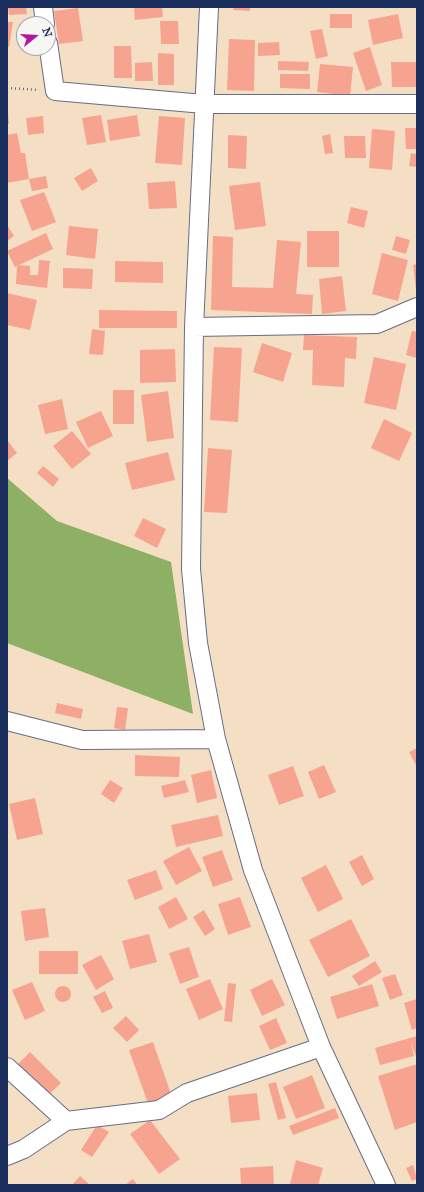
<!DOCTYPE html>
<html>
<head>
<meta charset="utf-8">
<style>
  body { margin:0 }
  #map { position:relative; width:424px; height:1192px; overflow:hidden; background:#f4dfc4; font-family:"IM FELL Great Primer",serif }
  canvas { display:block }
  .frame { position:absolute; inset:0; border:8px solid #1b2f5e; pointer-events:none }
  .north { position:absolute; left:16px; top:16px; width:40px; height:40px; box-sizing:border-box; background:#f6f6f2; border:1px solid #9ea6b7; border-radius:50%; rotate:72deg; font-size:11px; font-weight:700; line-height:16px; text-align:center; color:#1b2f5e }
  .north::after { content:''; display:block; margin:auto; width:14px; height:18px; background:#b5179e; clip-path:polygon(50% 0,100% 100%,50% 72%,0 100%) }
</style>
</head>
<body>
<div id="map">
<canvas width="424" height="1192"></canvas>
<div class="frame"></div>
<div class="north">N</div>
</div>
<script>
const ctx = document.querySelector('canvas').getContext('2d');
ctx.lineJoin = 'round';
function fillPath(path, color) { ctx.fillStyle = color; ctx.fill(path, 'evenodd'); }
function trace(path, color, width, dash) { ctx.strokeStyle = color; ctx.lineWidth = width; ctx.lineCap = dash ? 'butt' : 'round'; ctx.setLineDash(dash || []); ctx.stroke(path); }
const forest = new Path2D(`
  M7,478L57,521L171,562L193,714L7,643Z`);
const building = new Path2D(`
  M8,7H26L27,14L9,15Z
  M134,7H162L163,17L135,20Z
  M234,7H250V11L233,10Z
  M78,8L83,41L59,44L54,11Z
  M330,14H352V28H330Z
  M398,14L403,38L373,45L368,20Z
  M160,21H178L179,44H161Z
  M7,22H13L9,47H7Z
  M322,29L328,56L316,59L310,31Z
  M229,39L255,40L254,91L227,90Z
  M279,42L280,55L258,56V43Z
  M114,46H131L132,78H114Z
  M370,47L382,85L366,91L353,53Z
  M158,53L174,54V85H158Z
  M278,61L309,62L308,71L278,70Z
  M152,62L153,81H135V63Z
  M391,62H417V87H392Z
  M320,64L353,67L350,96L317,92Z
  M280,74H310V89L280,88Z
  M7,113H8L9,124H7Z
  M101,115L106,142L87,145L82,118Z
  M137,115L140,136L110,141L107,120Z
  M43,116L44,133L28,135L26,118Z
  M159,116L185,118L182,165L155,163Z
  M405,128H417V149H406Z
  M372,129L395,131L392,170L369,168Z
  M17,133L21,153H25L29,179L7,183V135Z
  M330,134L333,153L325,154L322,136Z
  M228,135L247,136L246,169L228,168Z
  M344,136H365L366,158H345Z
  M411,153L417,154V167L409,166Z
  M91,168L98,181L82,191L74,178Z
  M46,176L48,188L32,191L29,179Z
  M175,181L177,208L149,209L147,183Z
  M260,182L266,226L235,230L229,186Z
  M44,192L56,222L32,231L20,200Z
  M351,207L368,211L364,228L347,223Z
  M7,225L14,236L7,241Z
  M69,226L98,229L95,259L66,255Z
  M307,231H339V267H307Z
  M46,233L53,249L15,267L7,251Z
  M213,236L233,237L232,287L273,288L277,240L301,242L296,294L313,295L312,314L211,310Z
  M396,236L410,240L406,254L392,250Z
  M382,253L408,260L398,301L372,294Z
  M39,260L50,261L47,288L16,284L17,265L30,266V275H38Z
  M115,261L163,262V283L115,282Z
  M417,264V290H416L413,265Z
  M63,268L93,269L92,289L63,288Z
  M342,276L346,311L322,314L319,279Z
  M7,293L37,300L30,330L7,325Z
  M99,310L177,311V328H99Z
  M92,329L105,331L103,355L89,354Z
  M412,331L417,332V358L406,355Z
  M304,335L357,337L356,359L345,358L344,387L312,385L313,350H303Z
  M262,343L292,353L283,382L253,372Z
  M214,347L242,348L238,422L210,420Z
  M175,349L176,382L140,383V350Z
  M374,357L406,364L396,410L364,403Z
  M113,390H134V424H113Z
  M168,391L174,438L147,442L141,395Z
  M62,399L68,429L45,434L38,405Z
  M101,411L113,436L88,448L76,422Z
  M384,419L412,433L399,461L371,448Z
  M72,431L91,454L72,469L53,446Z
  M7,440L17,453L7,461Z
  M208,448L232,450L227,513L204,512Z
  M168,452L175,480L132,490L125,463Z
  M43,466L59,479L53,487L37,473Z
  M143,518L166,529L157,548L134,536Z
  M57,703L83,709L81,719L55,713Z
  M117,707L128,708L125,730L114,728Z
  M417,748V767L409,752Z
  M135,755L180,757L179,777L135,776Z
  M324,765L336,792L319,799L308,772Z
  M293,766L304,796L279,805L268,775Z
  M211,770L217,798L197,803L191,775Z
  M110,780L123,788L114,803L101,794Z
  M185,780L189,792L164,798L161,786Z
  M35,798L43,834L17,840L9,804Z
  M218,815L223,836L176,847L171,825Z
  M189,847L202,871L176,885L163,861Z
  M222,850L233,880L213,887L202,857Z
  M362,855L374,879L362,886L349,862Z
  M326,865L343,899L318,912L301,878Z
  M156,870L163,889L135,900L127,880Z
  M176,897L188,919L169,929L158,907Z
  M240,897L251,927L228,935L218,904Z
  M45,908L49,937L25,941L21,911Z
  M204,910L215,929L205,936L193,917Z
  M351,919L370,956L328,977L309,940Z
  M149,934L157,962L130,969L122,941Z
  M189,947L199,977L180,984L169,953Z
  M39,951H78V974H39Z
  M101,955L114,979L96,990L82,965Z
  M375,961L382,972L359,986L352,976Z
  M395,974L403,995L390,1000L382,978Z
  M210,979L223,1009L199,1020L186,989Z
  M272,979L285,1005L262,1016L250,990Z
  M32,982L45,1011L25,1020L12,990Z
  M228,983L236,984L232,1022L224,1021Z
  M372,984L379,1006L337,1019L330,997Z
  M55 994a8 8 0 1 1 16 0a8 8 0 1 1-16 0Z
  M105,991L113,1008L102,1013L93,997Z
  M417,999V1028L412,1030L404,1003Z
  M126,1016L139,1030L127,1042L113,1028Z
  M276,1018L287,1043L270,1050L259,1026Z
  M417,1036V1059L411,1043L414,1056L380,1065L375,1048Z
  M153,1042L172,1097L149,1106L129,1050Z
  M30,1052L61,1083L46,1097L16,1066Z
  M417,1064V1122L395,1130L378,1076Z
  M312,1075L325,1108L296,1119L283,1087Z
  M276,1082L286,1118L278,1120L268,1084Z
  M257,1093L260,1120L231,1123L228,1096Z
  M335,1108L339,1118L293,1135L289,1126Z
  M150,1120L180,1159L159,1174L130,1134Z
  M97,1125L109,1132L92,1157L81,1150Z
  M296,1160L323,1168L318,1185L290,1184Z
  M413,1165L417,1179L412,1181L406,1168Z
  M273,1166L274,1185H241L240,1168Z
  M80,1176L90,1185H72Z
  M133,1179L137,1185H125Z`);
const path = new Path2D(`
  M7,88L39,90`);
const minor = new Path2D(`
  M43,7L45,24
  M209,7L194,327L191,569L198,643L216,739L253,870L321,1047L386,1185
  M48,43L55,91L204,104H417
  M194,327L377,324L417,307
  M7,721L82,740L216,739
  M7,1067L66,1121
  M7,1156L24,1149L66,1121L159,1110L187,1093L321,1047`);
fillPath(forest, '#8db065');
fillPath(building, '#f6a390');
trace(minor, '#676d82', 20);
trace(path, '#676d82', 2.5, [1, 3]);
trace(minor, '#fff', 18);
</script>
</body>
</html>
